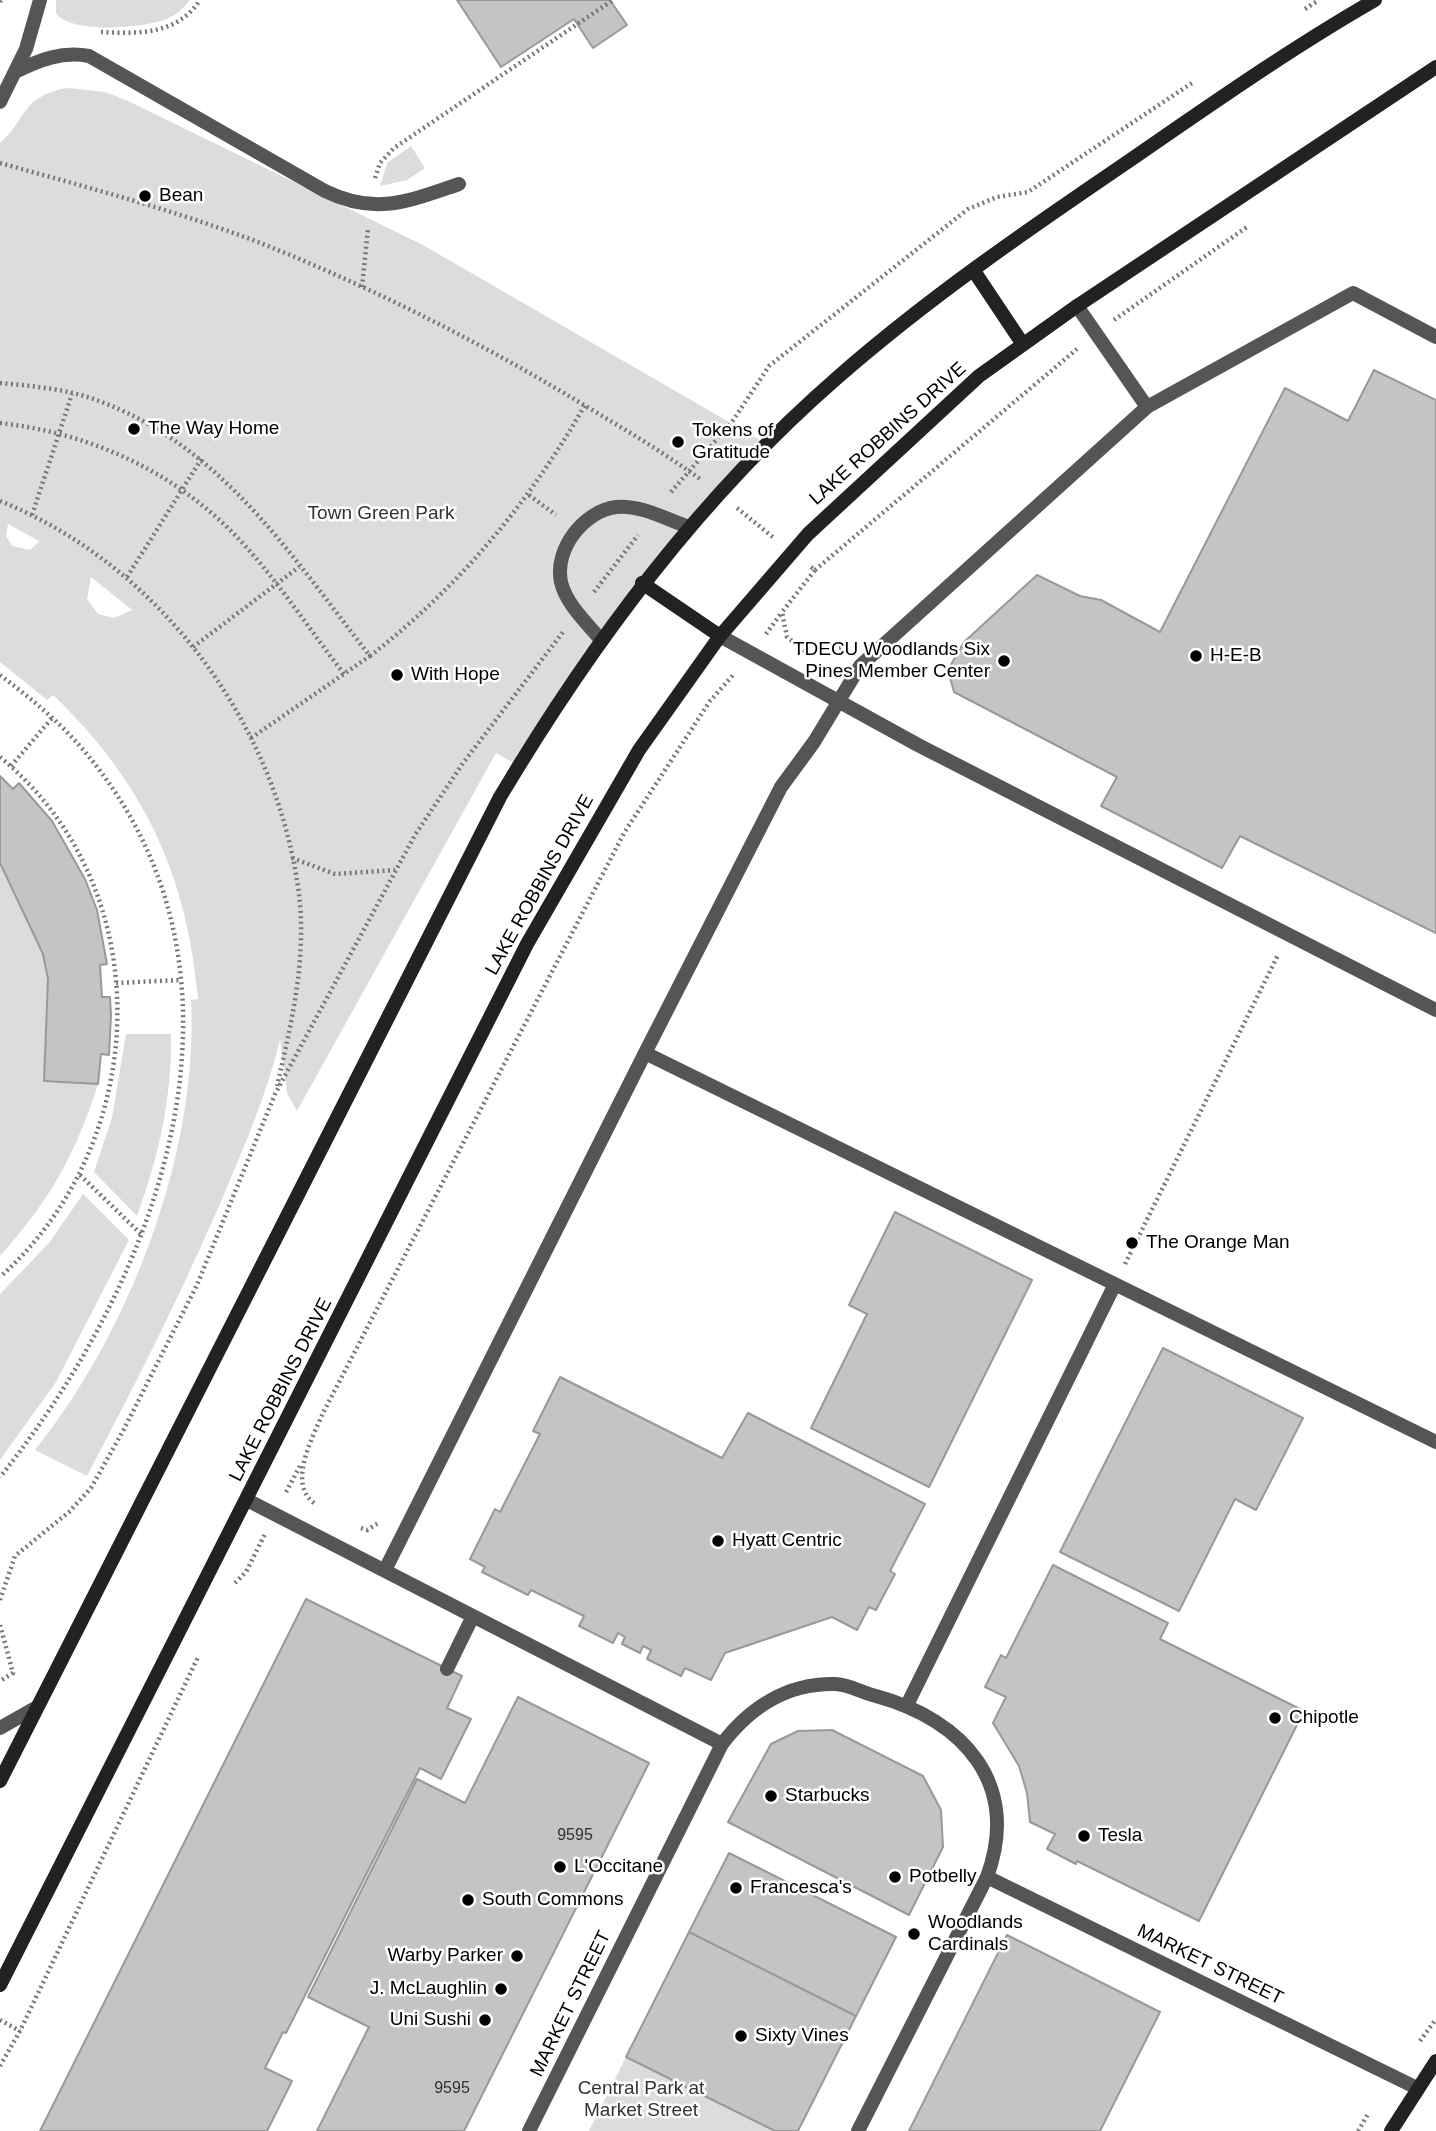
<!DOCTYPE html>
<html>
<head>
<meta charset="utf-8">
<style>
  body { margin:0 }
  canvas { display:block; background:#fff }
</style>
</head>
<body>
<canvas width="1436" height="2131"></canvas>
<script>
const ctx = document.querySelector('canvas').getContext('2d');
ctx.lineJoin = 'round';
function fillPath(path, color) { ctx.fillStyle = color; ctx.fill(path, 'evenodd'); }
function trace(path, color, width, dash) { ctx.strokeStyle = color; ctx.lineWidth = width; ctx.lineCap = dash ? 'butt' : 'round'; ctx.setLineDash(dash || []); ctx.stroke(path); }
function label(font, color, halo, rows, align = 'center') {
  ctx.font = font + ' Arial,sans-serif'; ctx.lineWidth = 5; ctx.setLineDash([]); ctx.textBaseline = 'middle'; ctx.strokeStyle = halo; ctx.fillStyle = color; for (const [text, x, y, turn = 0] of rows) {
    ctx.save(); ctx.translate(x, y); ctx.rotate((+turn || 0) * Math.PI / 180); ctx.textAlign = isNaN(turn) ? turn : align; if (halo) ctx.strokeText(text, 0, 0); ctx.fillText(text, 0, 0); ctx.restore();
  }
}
const green = new Path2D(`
  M56,0H190C184,7 178,14 169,18C147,28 71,35 56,13Z
  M67,88L105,92L126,100L423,245L767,444L689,527L518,765L496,753L297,1111L287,1093L280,1040C266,1097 242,1152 219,1206C179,1298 134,1387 87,1476L35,1450C130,1332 199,1151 191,1000L198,999C187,874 143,781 53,695L47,700L0,662V143C26,121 21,96 67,88ZM8,524L39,541H40L30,550L12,546L6,536ZM91,577L131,609L132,610L114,618L98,614L87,599Z
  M411,146L425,168L407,180L380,186L387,163Z
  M0,863L43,954L48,979L44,1080L98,1084C75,1156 50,1200 0,1256Z
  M126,1034H171C172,1098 159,1155 137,1216L94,1172L112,1118Z
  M83,1194L129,1240L56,1382L0,1460V1294L49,1243Z
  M626,2057L775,2131H589Z`);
const building = new Path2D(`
  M457,0H610L627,25L593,48L574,19L501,67Z
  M1374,370L1436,400V933L1240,836L1222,868L1101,806L1117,777L954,692L948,670L964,642L1037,575L1080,596L1101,600L1160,632L1285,388L1348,421Z
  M0,776L13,789L19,783L52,821L85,879L97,910L107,964L100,965L102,997H110L111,1015L109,1055L101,1054L98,1084L44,1081L48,979L43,954L0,863Z
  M895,1212L1032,1280L929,1487L811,1428L867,1314L849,1305Z
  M1163,1348L1303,1418L1256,1510L1235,1499L1179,1611L1060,1552Z
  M560,1377L722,1458L748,1413L925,1504L890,1571L895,1574L876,1610L869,1607L857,1630L832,1617L725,1653L711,1680L685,1668L681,1676L647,1659L651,1650L643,1646L640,1653L622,1644L625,1637L618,1633L613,1643L579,1626L584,1616L531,1590L528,1595L482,1572L485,1567L470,1559L495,1509L500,1512L540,1434L533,1431Z
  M1053,1565L1168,1623L1160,1639L1304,1711L1199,1921L1077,1861L1076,1864L1047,1849L1055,1834L1030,1822L1027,1793L1019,1766L993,1723L1006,1697L985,1687L1001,1655L1006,1658Z
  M306,1599L462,1676L447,1708L471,1719L441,1779L420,1768L286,2033L283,2032L265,2068L292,2081L267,2131H40Z
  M518,1697L649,1763L464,2131H317L369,2027L308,1997L417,1779L465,1803Z
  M832,1730L923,1776L941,1810L943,1847L909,1915L728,1822L771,1744L798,1731Z
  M729,1853L896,1937L856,2016L689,1932Z
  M689,1932L856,2016L798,2131H775L626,2057Z
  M1007,1935L1160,2012L1100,2131H909Z`);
const path = new Path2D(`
  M0,2L1,0
  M1305,9L1319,0
  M101,32C138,34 177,35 200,0
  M0,163C86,187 174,210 258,242C371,287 480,342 584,405C624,429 663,452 700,479
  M375,178L380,163L394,148L613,0
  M362,287L368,229
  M1114,320L1247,227
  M0,383C33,386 68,389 99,401C223,447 292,557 370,656C459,587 529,503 585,405
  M0,423C88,433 169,469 232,532C272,572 309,629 344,674
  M671,492L732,422L769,366L968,209L997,197L1028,192L1192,83
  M529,495L556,515
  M0,501C157,564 274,719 298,887C308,954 292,1021 277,1086
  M737,508L774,538
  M32,515L72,394
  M811,567L815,570L782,612L787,637L810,655L841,648
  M815,570L1077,349
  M127,577L202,458
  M594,592L638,535
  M766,634L782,612
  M193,647L299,567
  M0,675C28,696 56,719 79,745C275,968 163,1274 0,1477
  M251,738L370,656
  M0,757C161,889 152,1142 0,1277
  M11,766L52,718
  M292,858L335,874L395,870
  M116,983L180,980
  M80,1175L142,1235
  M1125,1264L1278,955
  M286,1492L300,1466
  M314,1503C287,1483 313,1437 323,1413L624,833L710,701L735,673
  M361,1528L367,1530L380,1522
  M235,1583L246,1572L265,1534
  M0,1600L15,1556L69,1512L91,1488L123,1431L197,1285L275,1094L415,835L463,763L563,632
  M0,1625L13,1673L0,1681
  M0,2020L20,2031
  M1420,2041L1436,2019
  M0,2066L20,2031L198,1657
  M1358,2131L1368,2114`);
const lane = new Path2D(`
  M1077,306L1147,407
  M1436,337L1353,293L1147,407L860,666L814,742L781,787L645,1053L1436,1442
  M720,636L918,745L1436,1010
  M601,640C587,623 566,604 561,582C554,549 584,511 616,507C639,504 668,520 689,527
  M247,1500L722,1744
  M385,1570L645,1053
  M447,1669L473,1616
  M907,1705L1115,1284
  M0,1728L37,1707
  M987,1877L1417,2088
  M529,2131L722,1744C750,1707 788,1683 835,1684C848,1684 863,1693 876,1696C964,1720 1021,1784 987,1877L858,2131`);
const street = new Path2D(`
  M15,72C39,60 62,51 89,56L325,191C376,216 409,201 459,184
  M0,102L26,49L40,0`);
const secondary = new Path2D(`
  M974,271L1022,343
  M642,583L720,636
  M0,1781L500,797C593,641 701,496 838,377C927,299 1026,231 1123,165C1206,108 1288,50 1375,0
  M0,1985L527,944L639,750L720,636L808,534L979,376L1077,306L1436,67
  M1391,2131L1436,2061`);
const markers = [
  [145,196,7,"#000"],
  [134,429,7,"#000"],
  [678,442,7,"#000"],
  [1196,656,7,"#000"],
  [1004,661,7,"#000"],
  [397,675,7,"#000"],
  [1132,1243,7,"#000"],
  [718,1541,7,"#000"],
  [1275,1718,7,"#000"],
  [771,1796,7,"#000"],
  [1084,1836,7,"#000"],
  [560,1867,7,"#000"],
  [895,1877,7,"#000"],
  [736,1888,7,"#000"],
  [468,1900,7,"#000"],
  [914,1934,7,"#000"],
  [517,1956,7,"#000"],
  [501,1989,7,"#000"],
  [485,2020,7,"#000"],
  [741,2036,7,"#000"]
];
const numberNames = [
  ["9595",575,1836],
  ["9595",452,2089]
];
const poiNames = [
  ["Bean",159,196],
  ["The Way Home",148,429],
  ["Tokens of",692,431],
  ["Gratitude",692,453],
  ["TDECU Woodlands Six",990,650,"right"],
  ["Pines Member Center",990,672,"right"],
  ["H-E-B",1210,656],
  ["With Hope",411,675],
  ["The Orange Man",1146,1243],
  ["Hyatt Centric",732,1541],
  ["Chipotle",1289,1718],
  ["Starbucks",785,1796],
  ["Tesla",1098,1836],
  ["L'Occitane",574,1867],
  ["Potbelly",909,1877],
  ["Francesca's",750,1888],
  ["South Commons",482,1900],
  ["Woodlands",928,1923],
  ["Cardinals",928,1945],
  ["Warby Parker",503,1956,"right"],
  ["J. McLaughlin",487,1989,"right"],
  ["Uni Sushi",471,2020,"right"],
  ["Sixty Vines",755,2036]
];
const streetNames = [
  ["LAKE ROBBINS DRIVE",888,434,-42],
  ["LAKE ROBBINS DRIVE",540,885,-61],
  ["LAKE ROBBINS DRIVE",281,1390,-63],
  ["MARKET STREET",1210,1965,26],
  ["MARKET STREET",571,2004,-64]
];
const parkNames = [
  ["Town Green Park",381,514],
  ["Central Park at",641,2089],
  ["Market Street",641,2111]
];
fillPath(green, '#dcdcdc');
fillPath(building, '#c4c4c4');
trace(building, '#999', 2);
trace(path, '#777', 4.5, [2, 3.5]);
trace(lane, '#555', 14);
trace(street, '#555', 14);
trace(secondary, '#222', 14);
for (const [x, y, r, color] of markers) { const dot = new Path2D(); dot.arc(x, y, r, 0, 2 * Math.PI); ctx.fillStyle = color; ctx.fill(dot); trace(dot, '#fff', 2.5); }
label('16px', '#313131', null, numberNames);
label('19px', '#000', '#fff', poiNames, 'left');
label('19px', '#000', '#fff', streetNames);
label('19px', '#333', '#fff', parkNames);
</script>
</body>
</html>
